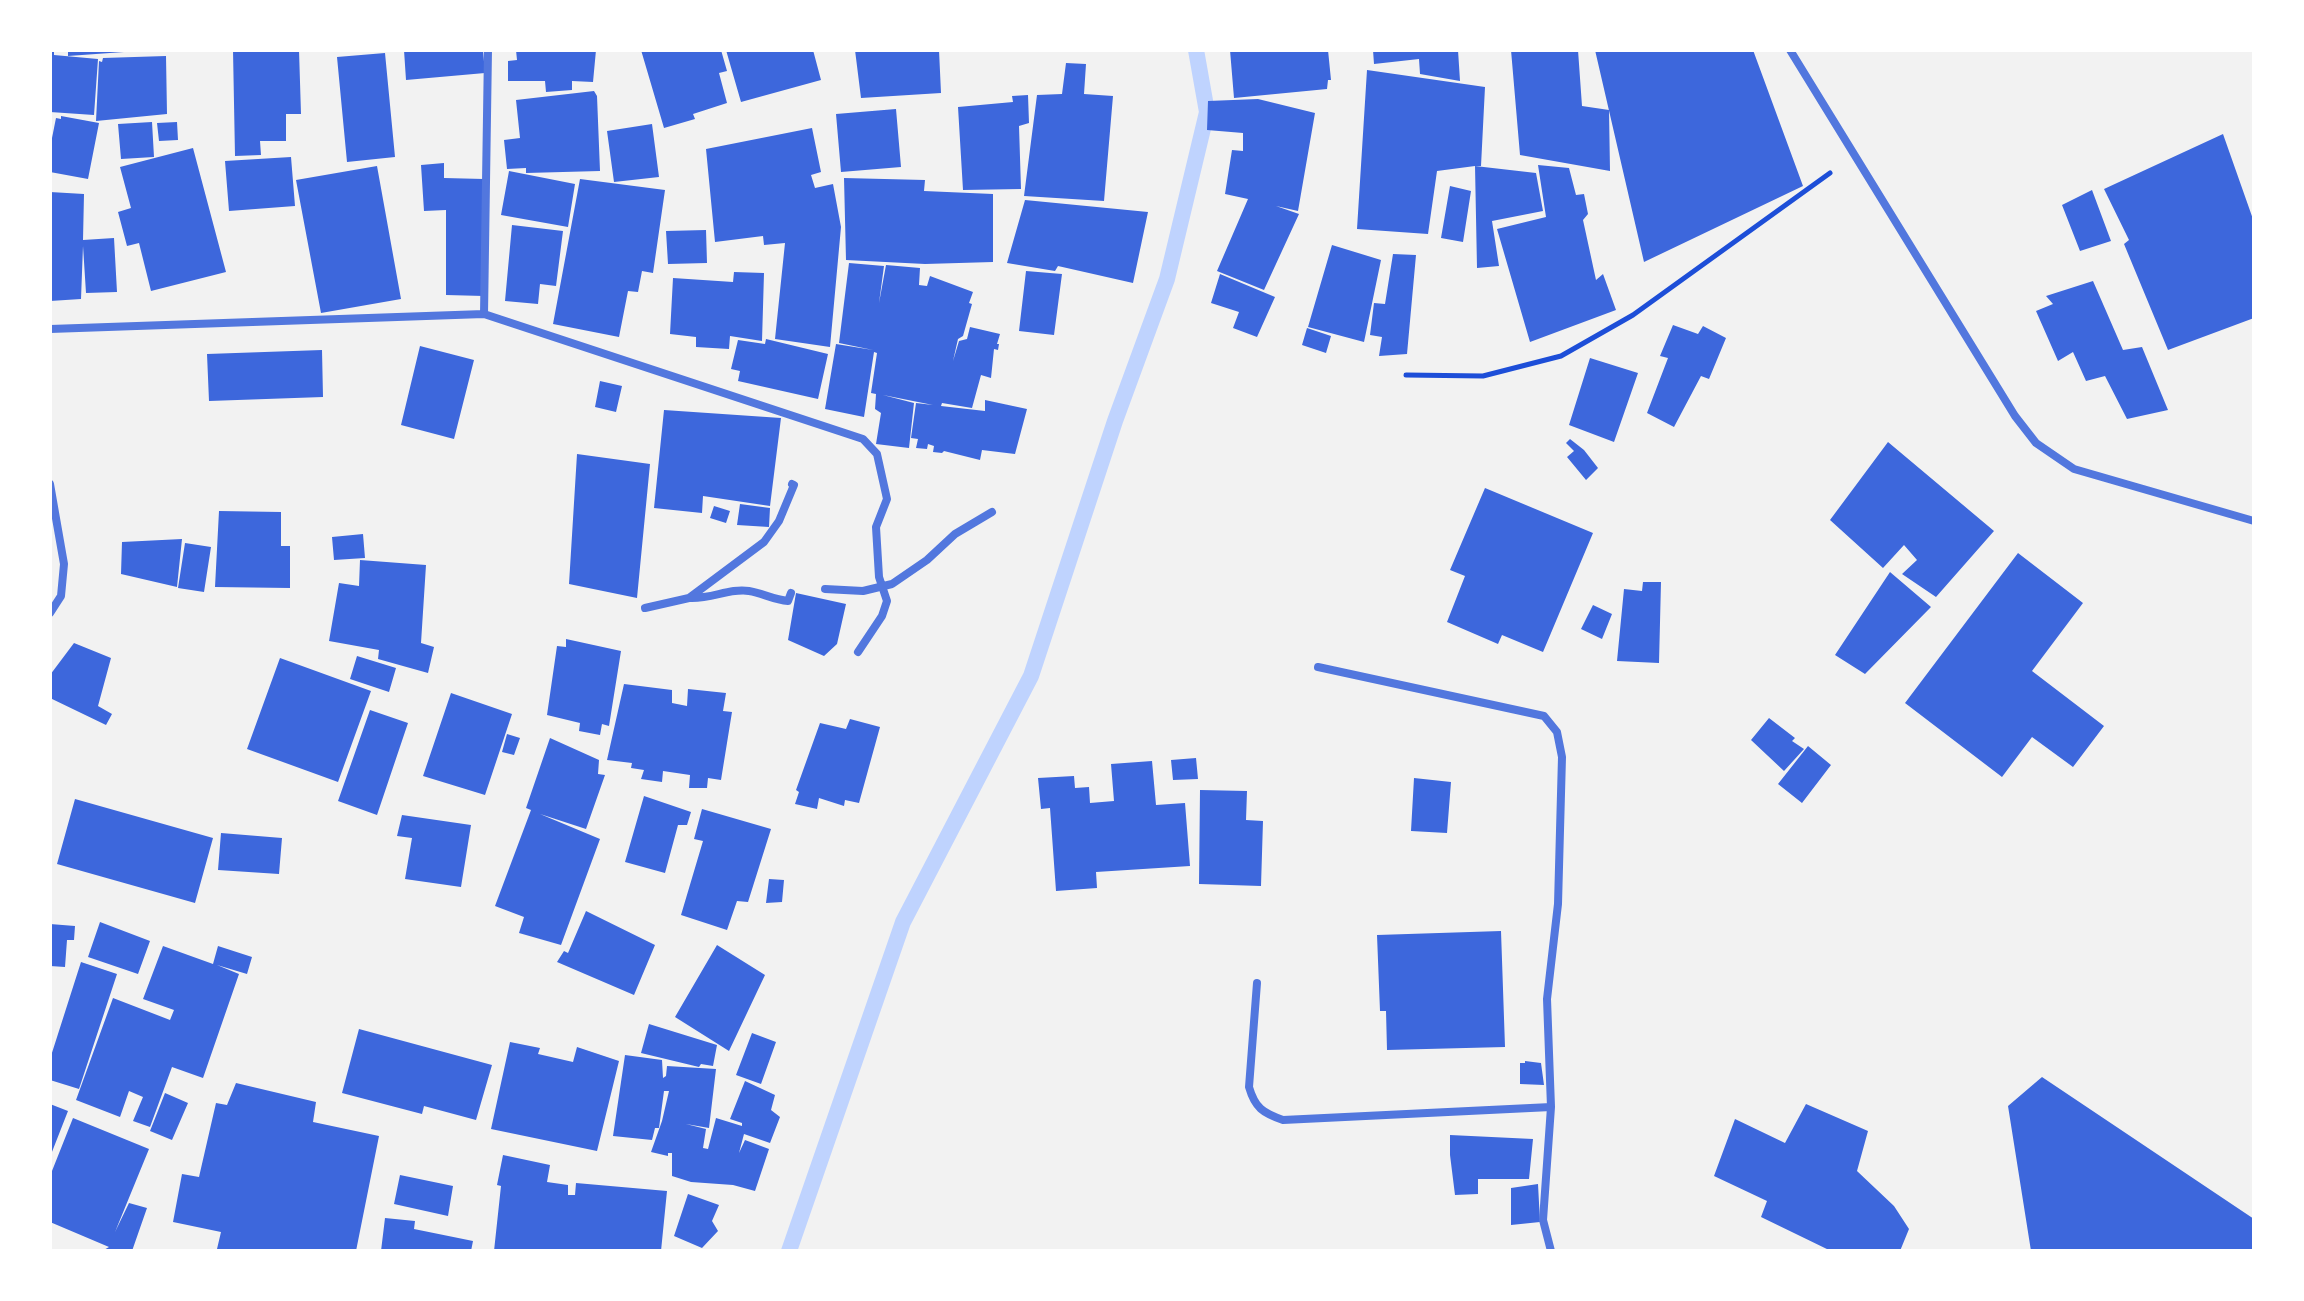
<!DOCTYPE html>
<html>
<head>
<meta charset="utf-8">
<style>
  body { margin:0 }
  #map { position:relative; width:2304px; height:1301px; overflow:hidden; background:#f2f2f2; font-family:Raleway,sans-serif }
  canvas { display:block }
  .frame { position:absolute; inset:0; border:52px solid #fff; pointer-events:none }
</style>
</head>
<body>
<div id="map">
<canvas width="2304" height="1301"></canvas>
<div class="frame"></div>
</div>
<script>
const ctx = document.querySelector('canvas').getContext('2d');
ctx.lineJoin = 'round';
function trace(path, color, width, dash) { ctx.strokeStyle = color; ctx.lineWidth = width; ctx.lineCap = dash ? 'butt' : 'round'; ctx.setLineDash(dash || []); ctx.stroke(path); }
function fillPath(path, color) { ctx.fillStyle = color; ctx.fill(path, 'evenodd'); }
const stream = new Path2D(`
  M789,1251L903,922L1031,676L1115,421L1167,279L1207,112L1196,50`);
const building = new Path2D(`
  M68,50H124V52L68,56Z
  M233,50H299L301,114H286V141H260L261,155L235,156Z
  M404,50H483L485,73L406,80Z
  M516,50H596L593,82L572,81V90L546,92L545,81H508V61L517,60Z
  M641,50H721L727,71L719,73L727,103L693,114L695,119L664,128Z
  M726,50H813L821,80L741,102Z
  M855,50H939L941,93L861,98Z
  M1230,50H1328L1331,80H1328L1327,89L1234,98Z
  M1373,50H1458L1460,81L1420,74L1419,59L1374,64Z
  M1511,50H1578L1582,106L1609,110L1610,171L1520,155Z
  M1595,50H1753L1803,186L1644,262Z
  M50,51L54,52V55L98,59L94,115L50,112Z
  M385,53L395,157L347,162L337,57Z
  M166,56L167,114L96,121L99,61L102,62L103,58Z
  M1066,63L1086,64L1084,94L1113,96L1104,201L1024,196L1037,95L1062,94Z
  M1367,70L1485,87L1481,166H1475L1536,173L1543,211L1492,221L1499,266L1477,268L1475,166L1437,171L1428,234L1357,229Z
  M594,91L597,96L600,171L526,173V168L507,169L504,140L520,138L516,100Z
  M1028,95L1029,123L1019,126L1021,189L963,190L958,107L1013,102L1012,96Z
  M1258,99L1315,113L1298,211L1276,206L1299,214L1264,290L1217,271L1248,199L1225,194L1232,150L1243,151V133L1207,130L1208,101Z
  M896,109L901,167L841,172L836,114Z
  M61,116L99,123L88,179L50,172V148L56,118L61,119Z
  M152,122L154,157L121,159L118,124Z
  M177,122L178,140L159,141L157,123Z
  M652,124L659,177L614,182L607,131Z
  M812,128L821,172L811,175L815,188L833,184L841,227L830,347L775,339L785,243L764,245L763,236L715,242L706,149Z
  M2223,134L2254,222V318L2168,350L2124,244L2129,240L2104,189Z
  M193,148L226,272L151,291L139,243L127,246L118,212L131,208L120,167Z
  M291,157L295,206L229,211L225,161Z
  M444,163V178L484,179V296L446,295V210L424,211L421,165Z
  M1538,165L1569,168L1576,195L1584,194L1588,214L1583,220L1596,280L1603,274L1616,310L1530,342L1497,229L1546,217Z
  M377,166L401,299L321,313L296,180Z
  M509,171L575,184L568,227L501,215Z
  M844,178L925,180L924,191L993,194V262L925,264L846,260Z
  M580,179L665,190L653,273L642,271L638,292L628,291L619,337L553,324Z
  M1450,186L1471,191L1463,242L1441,238Z
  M2092,190L2111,241L2080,251L2062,205Z
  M50,192L84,194L83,240L114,238L117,292L86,293L83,246L81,299L50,301Z
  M1025,200L1148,212L1133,283L1058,266L1055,271L1007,263Z
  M512,225L563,231L556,286L540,284L538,304L505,301Z
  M706,230L707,263L668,264L666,231Z
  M1332,245L1381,260L1364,342L1308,327Z
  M1393,254L1416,255L1407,354L1379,356L1382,337L1370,335L1374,303L1385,304Z
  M849,263L884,266L879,303L886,265L920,268L919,285L927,286L930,276L973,292L969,303L972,304L963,336L958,339L953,361L959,341L967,339L970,327L1000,334L997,344H999L998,350L994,349L991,378L981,375L972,408L942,403L941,406L985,411V400L1027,409L1015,454L982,450L980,460L944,451L942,453L933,452L934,446L928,444L927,449L916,448L918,439L911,438L916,403L933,405L883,395L914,403L909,448L876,444L881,413L875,409L876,394L871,393L877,353L874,352L864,417L825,409L836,344L873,350L839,343Z
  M1026,271L1062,274L1054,335L1019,331Z
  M734,272L764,273L762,341L730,336L729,349L696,347V337L670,334L673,278L733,282Z
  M1220,274L1275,297L1257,337L1233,328L1239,312L1211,303Z
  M2093,281L2123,350L2142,347L2168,410L2127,419L2105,376L2086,381L2073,352L2058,361L2036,311L2053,304L2046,296Z
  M1673,325L1698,334L1703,326L1726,338L1709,379L1701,376L1674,427L1647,413L1668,358L1660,356Z
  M1307,328L1331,336L1326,353L1302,345Z
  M766,339L828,354L818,399L738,381L740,371L731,369L738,340L765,344Z
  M420,346L474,360L454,439L401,425Z
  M322,350L323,397L209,401L207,354Z
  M1590,358L1638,373L1614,442L1569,425Z
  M600,381L622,386L616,412L595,407Z
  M664,410L781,418L770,506L703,496L702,513L654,508Z
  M1570,439L1584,450L1598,468L1586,480L1567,457L1574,451L1566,443Z
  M1888,442L1994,531L1936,597L1902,574L1917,560L1904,545L1883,568L1830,520Z
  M577,454L650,464L637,598L569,584Z
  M1485,488L1593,533L1543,652L1502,635L1498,644L1447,622L1465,576L1450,570Z
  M740,504L770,508L769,527L737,525Z
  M714,506L730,511L726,523L710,518Z
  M219,511L281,512V546H290V588L215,587Z
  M363,534L365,558L334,560L332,537Z
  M182,539L177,587L121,574L122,542Z
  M185,543L211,547L204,592L178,588Z
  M2018,553L2083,603L2032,671L2104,726L2073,767L2032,737L2002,777L1905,703Z
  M360,560L426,565L421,643L434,647L428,673L378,659L379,650L329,641L339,583L359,586Z
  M1890,572L1931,607L1865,674L1835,655Z
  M1643,582H1661L1659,663L1617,661L1624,589L1642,591Z
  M796,593L846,604L837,644L824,656L788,640Z
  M1593,605L1612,614L1602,639L1581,629Z
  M566,639L621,651L609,726L602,724L600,735L579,731L580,723L547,715L557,646L566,647Z
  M74,643L111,658L98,706L112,714L106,725L50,698V675Z
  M357,656L396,668L389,692L350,679Z
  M280,658L371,691L338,782L247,749Z
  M624,684L672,690V703L687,706L688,689L726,693L723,711L732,712L721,780L708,778L707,788H689L690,775L663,771L662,782L641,779L644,770L631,768L632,763L607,760Z
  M451,693L512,714L485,795L423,776Z
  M370,710L408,723L377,815L338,801Z
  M1769,718L1795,738L1792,741L1804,749L1784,771L1751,740Z
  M850,719L880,727L859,803L845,800L844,806L819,798L817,809L795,804L799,792L796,790L820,723L846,729Z
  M507,734L520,738L514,755L502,752Z
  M550,738L599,760L598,774L605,775L586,829L540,814L600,839L561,945L519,933L524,917L495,906L531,810L526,808Z
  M1808,746L1831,765L1802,803L1778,784Z
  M1196,758L1198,779L1173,780L1171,760Z
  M1152,761L1156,805L1185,803L1190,866L1096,872L1097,888L1056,891L1050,808L1041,809L1038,778L1074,776L1075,788L1089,787L1090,803L1114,801L1111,764Z
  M1414,778L1451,782L1447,833L1411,831Z
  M1200,790L1247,791L1246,820L1263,821L1261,886L1199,884Z
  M644,796L691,812L687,825H678L665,873L625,862Z
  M75,799L213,838L195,903L57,864Z
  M702,809L771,829L748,902L737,901L727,930L681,915L703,841L694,839Z
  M402,815L471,825L461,887L405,879L412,838L397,836Z
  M221,833L282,838L279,874L218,870Z
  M769,879L784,880L782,902L766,903Z
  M586,911L655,945L634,995L557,962L564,951L568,953Z
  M100,922L150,941L138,974L88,957Z
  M50,924L75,926L74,940H67L65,967L50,966Z
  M1501,931L1505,1047L1387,1050L1386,1011H1380L1377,935Z
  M717,945L765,975L729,1051L675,1017Z
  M163,946L213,964L218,946L252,957L247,974L217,965L239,974L203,1078L172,1067L150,1127L133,1121L143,1097L129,1091L120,1117L76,1100L113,998L170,1020L174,1010L143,999Z
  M81,962L117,974L79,1089L50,1080V1059Z
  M649,1024L717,1045L713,1066L701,1064L699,1067L641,1053Z
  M359,1029L492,1065L476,1120L424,1106L422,1114L342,1093Z
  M752,1033L776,1042L761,1084L736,1075Z
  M510,1042L540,1048L538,1054L573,1062L577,1047L619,1061L597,1151L491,1129Z
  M625,1055L662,1060L663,1078L666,1076L667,1066L716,1069L709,1128L686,1124L706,1129L703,1148L708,1149L716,1118L742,1126V1123L730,1119L745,1081L775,1095L771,1110L780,1117L770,1143L744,1134L739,1153L745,1140L769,1149L755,1191L733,1185L691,1182L672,1176V1153H668V1156L651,1152L662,1121L669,1091H664L659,1128H655L652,1140L613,1136Z
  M1525,1061L1541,1063L1544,1085L1520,1084V1063H1525Z
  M2042,1077L2254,1219V1251H2031L2008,1106Z
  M236,1083L316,1102L313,1122L379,1136L356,1251H225L217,1249L221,1232L173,1222L182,1174L199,1177L216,1103L227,1105Z
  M165,1093L188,1103L172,1140L150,1131Z
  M50,1104L68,1111L50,1157Z
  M1806,1104L1868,1131L1857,1171L1894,1206L1909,1229L1900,1251H1831L1761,1217L1767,1201L1714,1176L1735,1119L1785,1143Z
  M73,1118L149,1149L115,1232L129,1203L147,1208L132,1251H102L109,1247L50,1222V1176Z
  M1450,1135L1533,1139L1529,1179H1478V1194L1455,1195L1450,1155Z
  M503,1155L550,1165L547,1182L568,1185V1195H575L576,1183L667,1191L661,1251H494L501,1186L497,1185Z
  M400,1175L453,1186L448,1216L394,1204Z
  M1538,1184L1540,1222L1511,1225V1188Z
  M688,1194L719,1205L712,1221L718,1231L702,1248L674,1236Z
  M385,1218L415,1221L414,1229L473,1241L471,1251H381Z`);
const path = new Path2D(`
  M1406,375L1483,376L1561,356L1633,315L1830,173`);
const minor = new Path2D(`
  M1790,50L2015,416L2036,443L2074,469L2254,521
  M484,314L488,50
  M50,329L484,314L863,439L877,454L887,499L876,527L879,577L887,601L882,616L858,652
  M50,484L64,564L61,596L50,613
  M825,589L863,591L892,584L927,560L955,534L992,512
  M690,598C712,599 729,588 749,591C762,593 774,600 788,601L791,593
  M645,608L689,598L764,542L779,521L794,485L792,484
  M1318,667L1544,716L1557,732L1562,757L1558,904L1547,999L1551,1107L1543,1220L1551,1251
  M1257,983L1249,1087C1255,1108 1263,1113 1283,1120L1551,1107`);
trace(stream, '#bfd3fe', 16);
fillPath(building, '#3d67dc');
trace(path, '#1d4ed8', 5);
trace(minor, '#5277de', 8);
</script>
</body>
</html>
